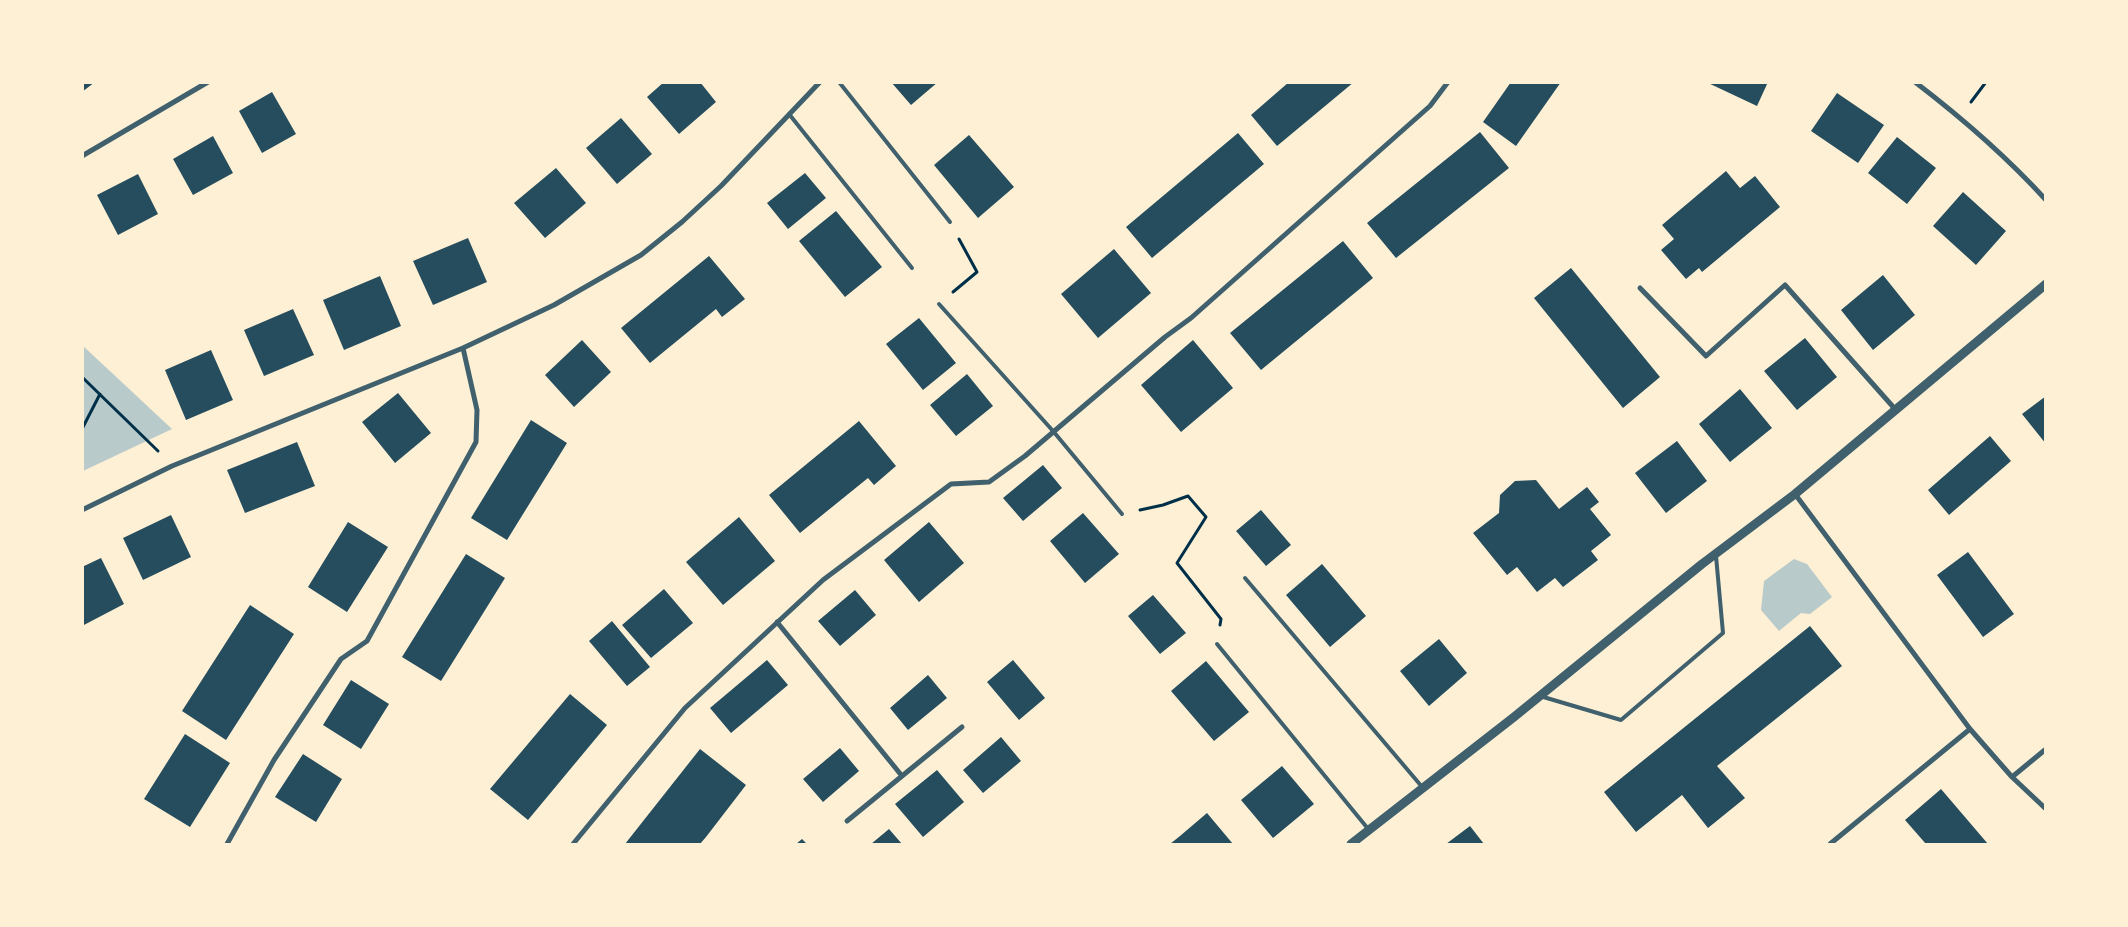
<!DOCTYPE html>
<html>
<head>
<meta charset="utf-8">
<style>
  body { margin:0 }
  #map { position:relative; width:2128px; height:927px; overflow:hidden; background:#fdf0d5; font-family:"Playfair Display",serif }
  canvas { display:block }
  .frame { position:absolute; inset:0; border:84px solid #fdf0d5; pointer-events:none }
</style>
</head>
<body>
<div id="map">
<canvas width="2128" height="927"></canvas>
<div class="frame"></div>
</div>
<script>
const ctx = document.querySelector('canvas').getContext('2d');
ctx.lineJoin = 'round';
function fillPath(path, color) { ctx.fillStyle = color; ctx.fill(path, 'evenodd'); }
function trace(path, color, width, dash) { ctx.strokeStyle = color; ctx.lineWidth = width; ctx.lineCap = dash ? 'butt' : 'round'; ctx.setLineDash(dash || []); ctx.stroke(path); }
const green = new Path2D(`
  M82,345L172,429L83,471H82Z
  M1794,559L1807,564L1832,597L1810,614L1801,613L1779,631L1761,610L1764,581Z`);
const building = new Path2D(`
  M82,82H95L82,92Z
  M664,82H700L716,102L679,134L647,97Z
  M891,82H938L911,105Z
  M1289,82H1354L1277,146L1251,115Z
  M1511,82H1561L1516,146L1483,122Z
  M1706,82H1768L1757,106Z
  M272,92L296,134L262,153L239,111Z
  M1837,93L1884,125L1858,163L1811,131Z
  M621,118L652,154L617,184L586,148Z
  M1480,132L1509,168L1396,258L1367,223Z
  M1238,133L1264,164L1152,258L1126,227Z
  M969,135L1014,187L978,218L934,165Z
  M213,136L233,173L193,195L173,159Z
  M1897,137L1936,168L1907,204L1868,173Z
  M556,168L586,203L545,238L514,203Z
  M1726,171L1740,188L1755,176L1780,207L1702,272L1699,268L1686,279L1661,250L1674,239L1662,225Z
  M805,173L826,198L788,229L767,203Z
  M138,174L158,214L118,235L97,195Z
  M1963,192L2006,231L1976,265L1933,226Z
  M836,211L882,267L845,297L799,241Z
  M468,238L487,282L433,305L413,261Z
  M1343,241L1373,278L1261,370L1230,333Z
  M1114,249L1151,293L1098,338L1061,294Z
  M709,256L745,299L722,317L716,309L650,363L621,328Z
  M1571,268L1660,377L1623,408L1534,298Z
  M1883,275L1915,315L1873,350L1841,310Z
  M380,276L401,326L344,350L323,300Z
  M293,309L314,355L264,376L244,330Z
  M919,318L956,363L923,390L886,344Z
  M1805,338L1837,377L1797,410L1764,371Z
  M582,340L611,372L574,407L545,375Z
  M1193,340L1233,388L1181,432L1141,385Z
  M211,350L233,400L186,420L165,370Z
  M967,374L993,406L956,436L930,405Z
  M1740,389L1772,428L1730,462L1699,424Z
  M398,393L431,433L395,463L362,422Z
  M2046,396V444L2022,414Z
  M531,420L567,443L507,540L471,518Z
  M859,421L896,466L874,485L868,478L800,533L769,495Z
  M1990,436L2011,461L1949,515L1928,490Z
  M1677,441L1707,481L1666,513L1635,473Z
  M297,442L315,486L245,513L227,470Z
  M1043,465L1062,488L1023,521L1003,498Z
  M1536,480L1559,509L1587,487L1599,502L1590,509L1611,535L1591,551L1598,560L1563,587L1555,578L1537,592L1517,567L1507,575L1473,533L1499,513L1500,495L1515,481Z
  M1261,510L1291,545L1266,566L1236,531Z
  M1083,513L1119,554L1085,583L1050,541Z
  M171,515L191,557L143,580L123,538Z
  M739,517L775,561L723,605L686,562Z
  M348,522L388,547L347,612L308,587Z
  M929,522L964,563L919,602L884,560Z
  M1968,552L2014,614L1983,637L1937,575Z
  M466,554L505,578L441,681L402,657Z
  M101,558L124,604L82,626V567Z
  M1322,564L1366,616L1330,647L1286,595Z
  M664,589L693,623L651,658L622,625Z
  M855,590L876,615L840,646L818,621Z
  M1153,595L1186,633L1160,654L1128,616Z
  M250,605L294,634L226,740L182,711Z
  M612,621L650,667L627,686L589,641Z
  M1810,626L1842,666L1717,766L1745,798L1708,828L1682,795L1636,832L1604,792Z
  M1439,639L1467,673L1429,706L1400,671Z
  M767,660L788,685L731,733L710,708Z
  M1013,660L1045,698L1019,720L987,682Z
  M1206,661L1249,712L1214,741L1171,691Z
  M928,675L947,698L908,730L890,708Z
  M351,680L389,704L361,749L323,725Z
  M570,694L607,725L528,820L490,789Z
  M185,734L230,763L190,827L144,799Z
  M1001,737L1021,761L983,793L963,770Z
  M840,748L859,771L823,802L803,779Z
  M700,749L746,785L706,837L700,844H625Z
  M303,754L342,779L316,822L275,797Z
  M1282,766L1314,804L1273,838L1241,800Z
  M937,770L964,802L923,837L895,804Z
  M1941,789L1988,844H1926L1905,820Z
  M1207,813L1233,844H1170L1180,836Z
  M1470,826L1484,844H1446Z
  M889,829L902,844H871Z
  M802,839L807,844H796Z`);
const path = new Path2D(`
  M1971,102L1986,82
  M953,292L977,272L959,239
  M82,377L158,451
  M82,429L100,394
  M1140,510L1163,505L1188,496L1206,517L1177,563L1221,619L1220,625`);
const service = new Path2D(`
  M839,82L950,222
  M789,114L912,268
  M939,304L1053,431L1122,514
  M1245,578L1423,788
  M1217,644L1369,830
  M1540,696L1621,720L1723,633L1716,556`);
const minor = new Path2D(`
  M1915,82C1962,118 2006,156 2046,200
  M82,156L208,82
  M1640,288L1706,356L1785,285L1895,409
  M1795,494L1970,729L2012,777L2046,809
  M82,510L172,466L463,348L554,305L641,255L682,222L721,186L820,82
  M777,622L902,776
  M2012,777L2046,749
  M847,821L962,727
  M227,844L274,760L341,659L367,641L476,442L477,410L463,348
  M573,844L685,708L823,580L951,484L989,482L1025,456L1165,337L1191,318L1430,106L1448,82
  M1830,844L1970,729`);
const tertiary = new Path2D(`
  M1351,844L1514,717L1702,564L1795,494L2046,284`);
fillPath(green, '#b9caca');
fillPath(building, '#264d5e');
trace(path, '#003049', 3);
trace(service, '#3f606c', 4);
trace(minor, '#3f606c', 5);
trace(tertiary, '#3f606c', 9);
</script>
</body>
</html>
